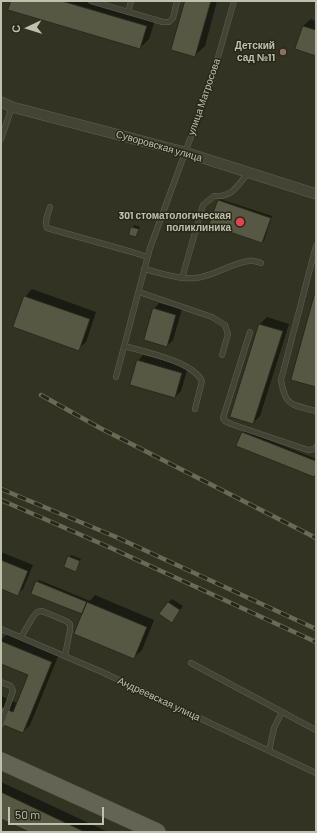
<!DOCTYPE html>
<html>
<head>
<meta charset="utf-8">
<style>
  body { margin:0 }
  #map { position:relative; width:317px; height:833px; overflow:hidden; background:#323322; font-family:Barlow,sans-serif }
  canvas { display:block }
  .frame { position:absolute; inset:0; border:2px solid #bfc1af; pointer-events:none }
  .north { position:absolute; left:8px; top:8px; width:40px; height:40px; -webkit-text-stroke:3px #28281a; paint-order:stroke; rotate:266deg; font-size:11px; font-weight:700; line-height:16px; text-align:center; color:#bfc1af }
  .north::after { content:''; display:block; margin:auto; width:14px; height:18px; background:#bfc1af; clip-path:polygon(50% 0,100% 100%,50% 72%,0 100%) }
  .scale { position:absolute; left:8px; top:807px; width:96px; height:18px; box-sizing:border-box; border:2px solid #bfc1af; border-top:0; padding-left:5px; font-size:12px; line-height:14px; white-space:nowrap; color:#bfc1af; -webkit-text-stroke:3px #28281a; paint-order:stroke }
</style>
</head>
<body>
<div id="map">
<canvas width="317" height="833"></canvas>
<div class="frame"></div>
<div class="north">С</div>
<div class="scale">50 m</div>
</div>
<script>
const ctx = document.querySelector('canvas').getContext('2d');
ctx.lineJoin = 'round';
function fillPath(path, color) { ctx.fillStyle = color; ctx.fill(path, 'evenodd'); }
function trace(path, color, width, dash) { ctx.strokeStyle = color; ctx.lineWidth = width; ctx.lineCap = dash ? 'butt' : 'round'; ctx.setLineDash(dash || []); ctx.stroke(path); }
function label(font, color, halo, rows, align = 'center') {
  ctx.font = font + ' Barlow,sans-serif'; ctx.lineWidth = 3; ctx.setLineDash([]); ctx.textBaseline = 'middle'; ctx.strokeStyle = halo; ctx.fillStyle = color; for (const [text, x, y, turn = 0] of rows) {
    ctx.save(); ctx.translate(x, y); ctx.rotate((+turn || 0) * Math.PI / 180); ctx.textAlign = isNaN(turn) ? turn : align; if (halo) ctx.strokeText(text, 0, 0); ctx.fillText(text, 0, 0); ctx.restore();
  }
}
const shadow = new Path2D(`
  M12,1H103L156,17L149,39L140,48Z
  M186,1H217L205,46L195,55Z
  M311,19L316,21V55L303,26Z
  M220,199L272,216L264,241L262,242L219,200Z
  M134,225L140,227L136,236L130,235Z
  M32,289L96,312L86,342L78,349L25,297Z
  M159,303L182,309L173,340L167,346L154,309Z
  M267,317L289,324L260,416L253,423L260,324Z
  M143,355L188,367L181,391L175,397L138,361Z
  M244,430L316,459V474L314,476L238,445Z
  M1,552L33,565L23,589L17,595L1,588Z
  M71,555L81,559L75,571L65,566Z
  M39,580L90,601L95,595L154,620L142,650L134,657L83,614L32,593Z
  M172,599L183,606L175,617L168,603Z
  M8,633L59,654L30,725L23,732L1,723V696L17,703L29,674L1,663V640Z
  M1,782L108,832H32L1,818Z`);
const building = new Path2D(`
  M11,1H62L147,26L140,49L8,10Z
  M185,1H211L195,57L171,50Z
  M303,26L316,30V29V56L295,49Z
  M218,200L271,218L262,243L209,225Z
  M131,227L139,229L136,237L129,235Z
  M316,289V387L291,380Z
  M24,296L90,319L79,351L13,327Z
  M153,308L176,315L167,347L144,340Z
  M259,324L283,331L253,424L230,417Z
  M137,360L182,373L175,398L130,385Z
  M242,432L316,461V473L314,477L236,446Z
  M68,556L80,561L76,572L64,567Z
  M1,560L28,571L18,596L1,589Z
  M36,581L87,602L82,614L31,594Z
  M87,602L147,627L134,659L74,634Z
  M168,602L180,610L172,623L159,614Z
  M1,641L52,662L23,733L1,724V707L13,712L28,675L1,664Z
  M1,792L85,832H29L1,819Z`);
const lane = new Path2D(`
  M91,1L163,22H169L173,18L177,1
  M128,12L131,1
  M1,139L12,107
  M50,207C48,214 44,222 47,228L132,252L147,257
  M316,246L281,380C285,407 293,405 316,411
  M144,269C161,273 179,280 196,278C215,276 231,263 249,261C253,260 258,262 261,263
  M182,278L203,205L214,196C233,197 237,186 248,173
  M139,292L212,317L225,325L228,334L222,355
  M250,332L223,418L225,421L231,424L308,450L315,449L316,447
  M124,346C145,352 192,361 202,381L195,409
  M116,377L150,248L211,82L234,1
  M1,629L102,672L316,773
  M21,637L33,617L37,612L42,611L66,621L70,624V630L65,656
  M191,663L316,730
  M1,682L11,686L13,691L1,724
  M269,751L274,728L282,712`);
const street = new Path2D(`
  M1,102L12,107L184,152L316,194`);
const primary = new Path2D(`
  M1,761L157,832`);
const rail = new Path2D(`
  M41,395L100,428L316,538
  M1,489L116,537L316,629
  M1,500L111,548L316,642`);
const markers = [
  [283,52,4,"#8d6e63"],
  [240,222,5,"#e0444e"]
];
const poiNames = [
  ["Детский",275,46],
  ["сад №11",275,58],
  ["301 стоматологическая",231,216],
  ["поликлиника",231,228]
];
const streetNames = [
  ["улица Матросова",204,97,-71],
  ["Суворовская улица",159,146,16],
  ["Андреевская улица",159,699,25]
];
fillPath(shadow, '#0007');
fillPath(building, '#575843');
trace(building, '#2a2b1c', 1);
trace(lane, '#616252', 6);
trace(street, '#616252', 11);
trace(primary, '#4f5141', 18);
trace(lane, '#434435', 5);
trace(street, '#434435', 10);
trace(primary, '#636453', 17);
trace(rail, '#6a6b57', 4.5);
trace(rail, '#28281a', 3, [9]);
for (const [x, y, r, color] of markers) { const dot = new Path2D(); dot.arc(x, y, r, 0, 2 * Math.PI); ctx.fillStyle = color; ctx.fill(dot); trace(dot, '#28281a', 1.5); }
label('bold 10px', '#bfc1af', '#28281a', poiNames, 'right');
label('10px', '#bfc1af', '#28281a', streetNames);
</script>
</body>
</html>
